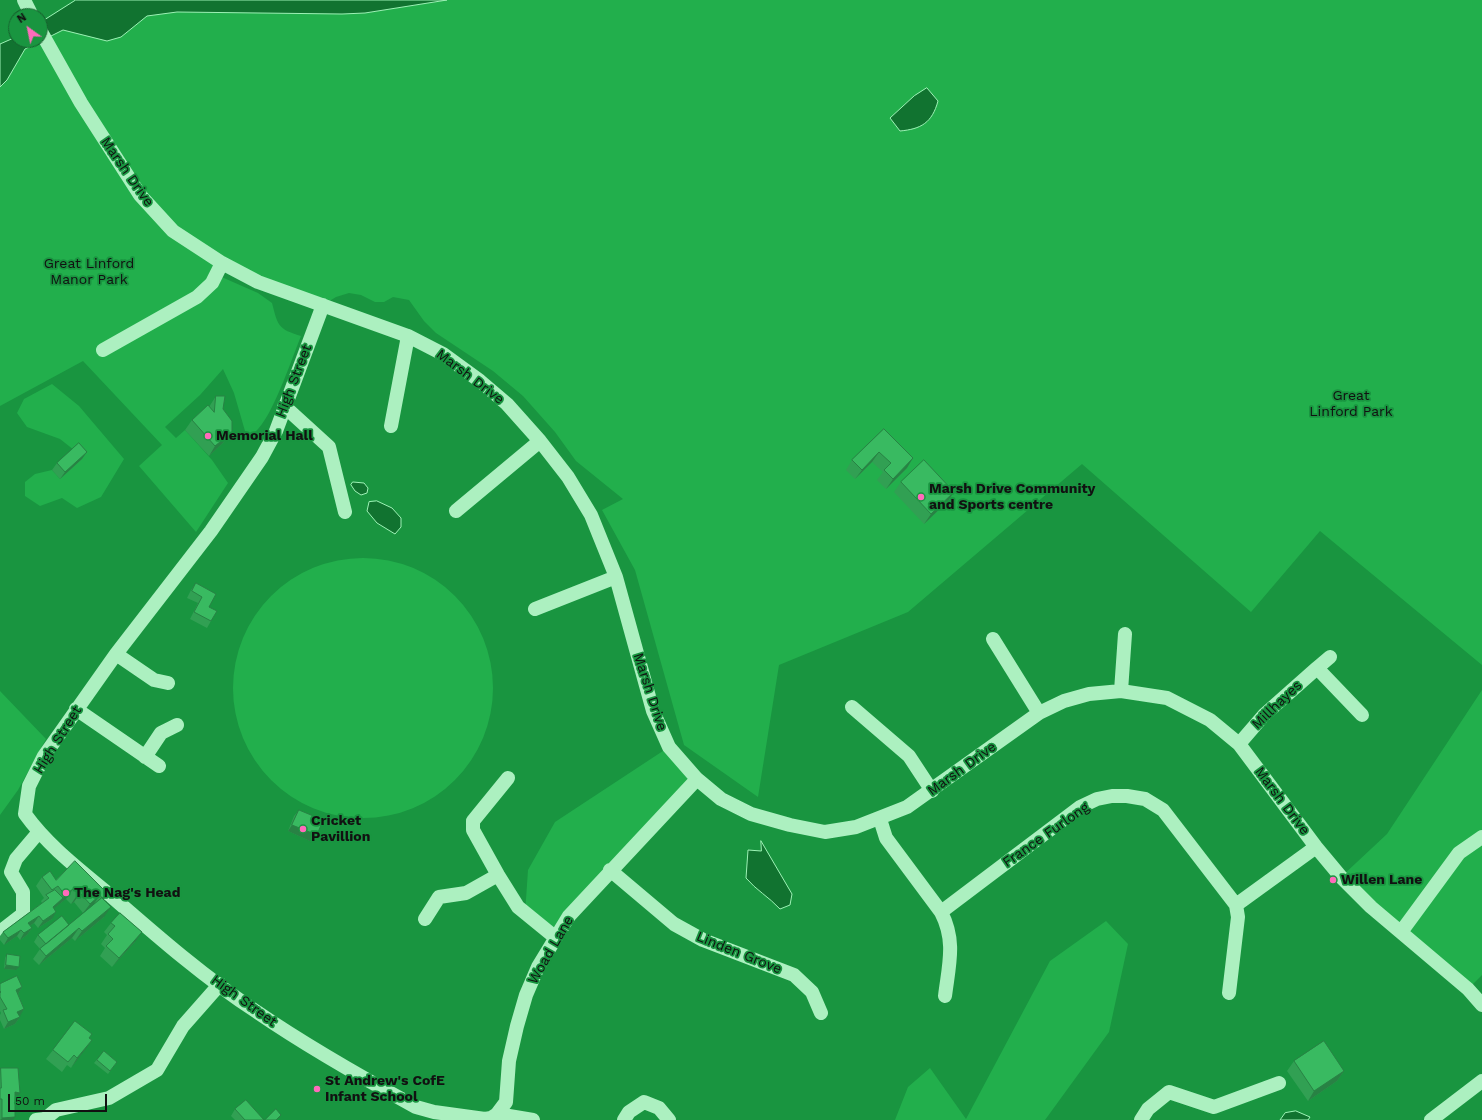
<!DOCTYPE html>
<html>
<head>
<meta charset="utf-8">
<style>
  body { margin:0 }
  #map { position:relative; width:1482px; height:1120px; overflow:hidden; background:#199540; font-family:"Work Sans",sans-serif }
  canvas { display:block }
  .north { position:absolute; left:8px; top:8px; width:40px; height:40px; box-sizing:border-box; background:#199540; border:1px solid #16602d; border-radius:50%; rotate:327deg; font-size:11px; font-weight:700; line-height:16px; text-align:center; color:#111 }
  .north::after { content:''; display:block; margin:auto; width:14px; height:18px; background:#ff6bbb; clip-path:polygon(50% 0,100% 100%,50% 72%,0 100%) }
  .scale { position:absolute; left:8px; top:1094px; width:99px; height:18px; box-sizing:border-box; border:2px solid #111; border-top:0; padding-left:5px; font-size:12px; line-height:14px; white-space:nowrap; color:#111; -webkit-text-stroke:3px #199540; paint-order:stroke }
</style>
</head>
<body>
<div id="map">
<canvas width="1482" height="1120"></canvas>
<div class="north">N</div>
<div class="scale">50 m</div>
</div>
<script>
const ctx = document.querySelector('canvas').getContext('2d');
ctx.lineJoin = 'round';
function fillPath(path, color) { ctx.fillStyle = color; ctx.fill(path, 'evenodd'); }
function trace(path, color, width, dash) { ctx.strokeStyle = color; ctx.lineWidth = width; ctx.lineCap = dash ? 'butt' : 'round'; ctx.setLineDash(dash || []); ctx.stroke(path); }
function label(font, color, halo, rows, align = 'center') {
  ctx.font = font + ' "Work Sans",sans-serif'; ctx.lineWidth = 3.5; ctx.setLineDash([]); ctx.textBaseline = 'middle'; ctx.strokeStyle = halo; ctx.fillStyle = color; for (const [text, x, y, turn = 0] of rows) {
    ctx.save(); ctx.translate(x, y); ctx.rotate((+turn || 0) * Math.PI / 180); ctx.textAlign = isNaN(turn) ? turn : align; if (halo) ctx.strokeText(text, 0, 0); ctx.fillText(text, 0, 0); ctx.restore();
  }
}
const green = new Path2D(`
  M447,0H1482V665L1320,531L1251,612L1082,464L908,612L779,665L758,797L684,745L635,570L602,510L623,499L576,461L555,432L523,396L493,371L436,333L424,321L409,300L393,297L384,302H375L361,295L349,293L336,297L323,305L222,263L217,275L258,293L272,303C278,326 278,329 301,336C293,355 269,429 251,434L245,431L234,393L223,369L200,395L165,427L176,438L185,430L212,460L228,483L196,532L139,466L162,445L83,361L0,406V87L7,80L25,49L63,30L121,37L147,16L177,12L342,14L365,13Z
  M52,384L79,406L124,459L101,497L77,508L62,498L40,506L25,496V482L35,474L52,470L60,479L74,450L60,439L27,427L17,413L24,399Z
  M233 688a130 130 0 1 1 260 0a130 130 0 1 1-260 0Z
  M1482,690V975L1468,989L1341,877L1387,834Z
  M0,691L46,739L18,790L0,815Z
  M669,747L697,779L556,938L525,914L528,870L555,822Z
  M1106,921L1128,944L1109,1032L1045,1120H895L908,1087L930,1068L966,1119L1050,961Z`);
const water = new Path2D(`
  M76,0H447L365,13L342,14L177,12L147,16L121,37L107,41L63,30L25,49L7,80L0,87V44L16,37V40H40V23Z
  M927,88L938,101C932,123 921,129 900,131L890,118L914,96Z
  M353,482L364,483L368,488L367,493L361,495L355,491L351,485Z
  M377,501L392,508L401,518V527L395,534L377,523L367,511L369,502Z
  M761,841L792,894L790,905L780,909C769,897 756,890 746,878L748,850L761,851Z
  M1296,1111L1310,1117L1308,1120H1280L1285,1113Z`);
const minor = new Path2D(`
  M24,0L32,16
  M40,30L81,103L140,195L173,231L222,263L258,282L408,336L443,354L480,381L507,404L540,441L568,477L591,515L616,577L653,711L669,747L697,779L721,799L751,814L790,825L825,832L856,827L907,807L1039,713L1064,701L1089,694L1121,691L1167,698L1210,720L1239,744L1316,847L1341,877L1371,907L1468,989L1482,1005
  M323,305L276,431L262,457L211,531L116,654L44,756L29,786L25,814C48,846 80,870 110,895C157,936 205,978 257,1012C308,1047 361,1077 416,1107L434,1112L485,1119L491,1118L497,1114L506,1102L509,1061L517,1026L526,995L538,967L569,916L697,779
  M103,350L197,297L212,283L222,263
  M284,406L329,447L345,512
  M391,426L408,336
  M456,511L540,441
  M535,609L616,577
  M993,639L1039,713
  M116,654L154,680L168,683
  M1317,668L1330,657
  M1121,691L1125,634
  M852,707L909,756L932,791
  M76,709L159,766
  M1239,744L1264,715L1317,668L1362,715
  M145,757L161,733L177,725
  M508,778L473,821V830L498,875L518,907L556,938
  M880,819L886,838L941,912L1080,807L1097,799L1112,796H1127L1145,799L1163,810L1236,905L1316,847
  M610,870L674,924L703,940L794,975L812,992L821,1013
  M941,912C956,941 949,964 945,996
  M425,919L439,897L466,893L498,875
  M0,932L23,914V892L11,872L16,859L38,833
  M1401,932L1459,853L1482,837
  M1229,993L1238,917L1236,905
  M497,1114L533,1120
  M36,1120L45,1119L56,1110L109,1098L157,1070L183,1026L220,984
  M624,1120L629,1112L644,1102L659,1108L669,1120
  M1141,1120L1148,1109L1169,1092L1214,1107L1279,1083
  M1431,1120L1482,1081`);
const wall = new Path2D(`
  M216,396L223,409L232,432L225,441L209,456L185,430L192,420L209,407Z
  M884,429L907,468L886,489L877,480L883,472L872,462L855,479L846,470L852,460Z
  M82,459L60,479L52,470L57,463Z
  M901,482L948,501L924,524L894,492Z
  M196,583L209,607L211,621L207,628L190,619L198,603L187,598L191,590Z
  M299,810L312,842L288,831L294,816Z
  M75,861L104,900V917L75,941L72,938L39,965L33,959L40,949L34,942L38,935L69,925L93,906V905L83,913L74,902L71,904L66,899L54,908L52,919L38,928L34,923L30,926L32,928L27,935L20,940L17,936L4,945L0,940V936L3,932L42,903L41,901L44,898L36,886L42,877L56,880Z
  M111,923L135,942L112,967L100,956L105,948L101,944L107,935L104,932Z
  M7,954L16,970L4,969L5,958Z
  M0,984L22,987L18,994L24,1009L19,1016L20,1017L15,1024L4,1029L0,1020V1015L1,1013L0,1011Z
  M89,1038L92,1040L71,1068L67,1065L62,1072L46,1059L53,1050Z
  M104,1051L117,1062L108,1074L94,1063Z
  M1294,1061L1344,1071L1337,1081L1308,1101L1287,1071Z
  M1,1068L15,1100L13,1120H0V1069Z
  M235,1109L264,1120H235L231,1116Z`);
const shadedWall = new Path2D(`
  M232,432L225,441L209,456L215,446Z
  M87,452L82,459L60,479L65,472Z
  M879,452L872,462L855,479L862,470Z
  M913,458L907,468L886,489L893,479Z
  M954,492L948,501L924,524L931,514Z
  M292,825L317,835L312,842L288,831Z
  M73,889L66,899L48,913L53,907L63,898L65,895Z
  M80,893L74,902L71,904L78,894Z
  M108,894L101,903L102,898Z
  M100,895L93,905L83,913L90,904Z
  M111,907L104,917L75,941L82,931Z
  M56,912L52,919L38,928L43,921Z
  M39,916L34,923L24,930L28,923Z
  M32,928L27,935L20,940L24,933Z
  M79,928L72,938L39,965L46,956Z
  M21,930L17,936L4,945L8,938Z
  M142,932L135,942L112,967L119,958Z
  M6,965L19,967L16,970L4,969Z
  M22,987L18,994L16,990Z
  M24,1009L20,1016L13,1019L17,1012Z
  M20,1017L15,1024L4,1029L8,1022Z
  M92,1040L85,1050L71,1068L77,1058Z
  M1344,1071L1337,1081L1308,1101L1314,1091Z
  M15,1092L20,1093L13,1102Z
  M15,1117L13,1120H0L2,1118Z`);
const building = new Path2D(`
  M216,396H225L223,409L232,421V432L215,446L192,420L208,405L214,412Z
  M884,429L913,458L893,479L884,470L891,463L879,452L862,470L852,460Z
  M79,443L87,452L65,472L57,463Z
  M924,460L954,492L931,514L901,482Z
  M196,583L216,594L209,607L217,611L211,621L194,612L202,597L192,591Z
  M299,810L323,820L317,835L292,825Z
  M75,861L108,894L102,898L100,895L90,904L80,893L78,894L73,889L65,895L58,886L52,890L42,877L50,871L56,880Z
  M55,890L63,898L53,907L56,912L43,921L39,916L28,923L32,928L24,933L21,930L8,938L3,932L49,898L46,895Z
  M102,898L111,907L82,931L79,928L46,956L40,949Z
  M120,913L142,932L119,958L106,946L113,939L108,934L115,926L111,923Z
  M62,916L69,925L46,944L38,935Z
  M7,954L20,956L19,967L6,965Z
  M17,976L22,987L16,990L24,1009L17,1012L20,1017L8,1022L3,1010L7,1009L0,997V993L1,992L0,991V984Z
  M75,1021L92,1034L89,1038L92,1040L77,1058L74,1055L68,1062L53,1050Z
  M1324,1041L1344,1071L1314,1091L1294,1061Z
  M104,1051L117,1062L110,1071L97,1060Z
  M1,1068H18L20,1093L15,1092V1117L2,1118V1099H0V1088H1Z
  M246,1100L264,1120H245L235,1109Z
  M276,1109L281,1115L276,1120H265Z`);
const markers = [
  [208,436,4,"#ff6bbb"],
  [921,497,4,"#ff6bbb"],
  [303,829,4,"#ff6bbb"],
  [1333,880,4,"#ff6bbb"],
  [66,893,4,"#ff6bbb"],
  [317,1089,4,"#ff6bbb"]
];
const streetNames = [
  ["Marsh Drive",127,172,55],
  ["Marsh Drive",470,377,37],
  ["High Street",294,381,-69],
  ["Marsh Drive",650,692,72],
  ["Millhayes",1277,705,-44],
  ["High Street",58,740,-58],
  ["Marsh Drive",962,769,-36],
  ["Marsh Drive",1282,801,53],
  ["France Furlong",1046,835,-35],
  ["Woad Lane",551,950,-60],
  ["Linden Grove",739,953,22],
  ["High Street",244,1001,36]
];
const parkNames = [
  ["Great Linford",89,264],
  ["Manor Park",89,280],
  ["Great",1351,396],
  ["Linford Park",1351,412]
];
const poiNames = [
  ["Memorial Hall",216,436],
  ["Marsh Drive Community",929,489],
  ["and Sports centre",929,505],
  ["Cricket",311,821],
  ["Pavillion",311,837],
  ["Willen Lane",1341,880],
  ["The Nag's Head",74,893],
  ["St Andrew's CofE",325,1081],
  ["Infant School",325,1097]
];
fillPath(green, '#22af4c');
fillPath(water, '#117330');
trace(water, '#9ef2b6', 1);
trace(minor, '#acf0c0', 14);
fillPath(wall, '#31a053');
fillPath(shadedWall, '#288244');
fillPath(building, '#39ba61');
trace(building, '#288244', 1);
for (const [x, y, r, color] of markers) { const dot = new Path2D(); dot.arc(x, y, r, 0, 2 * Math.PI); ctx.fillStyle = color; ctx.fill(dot); trace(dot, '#199540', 1.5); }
label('14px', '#111', '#199540', streetNames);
label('14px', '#111', '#199540', parkNames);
label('bold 14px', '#111', '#199540', poiNames, 'left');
</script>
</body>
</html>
